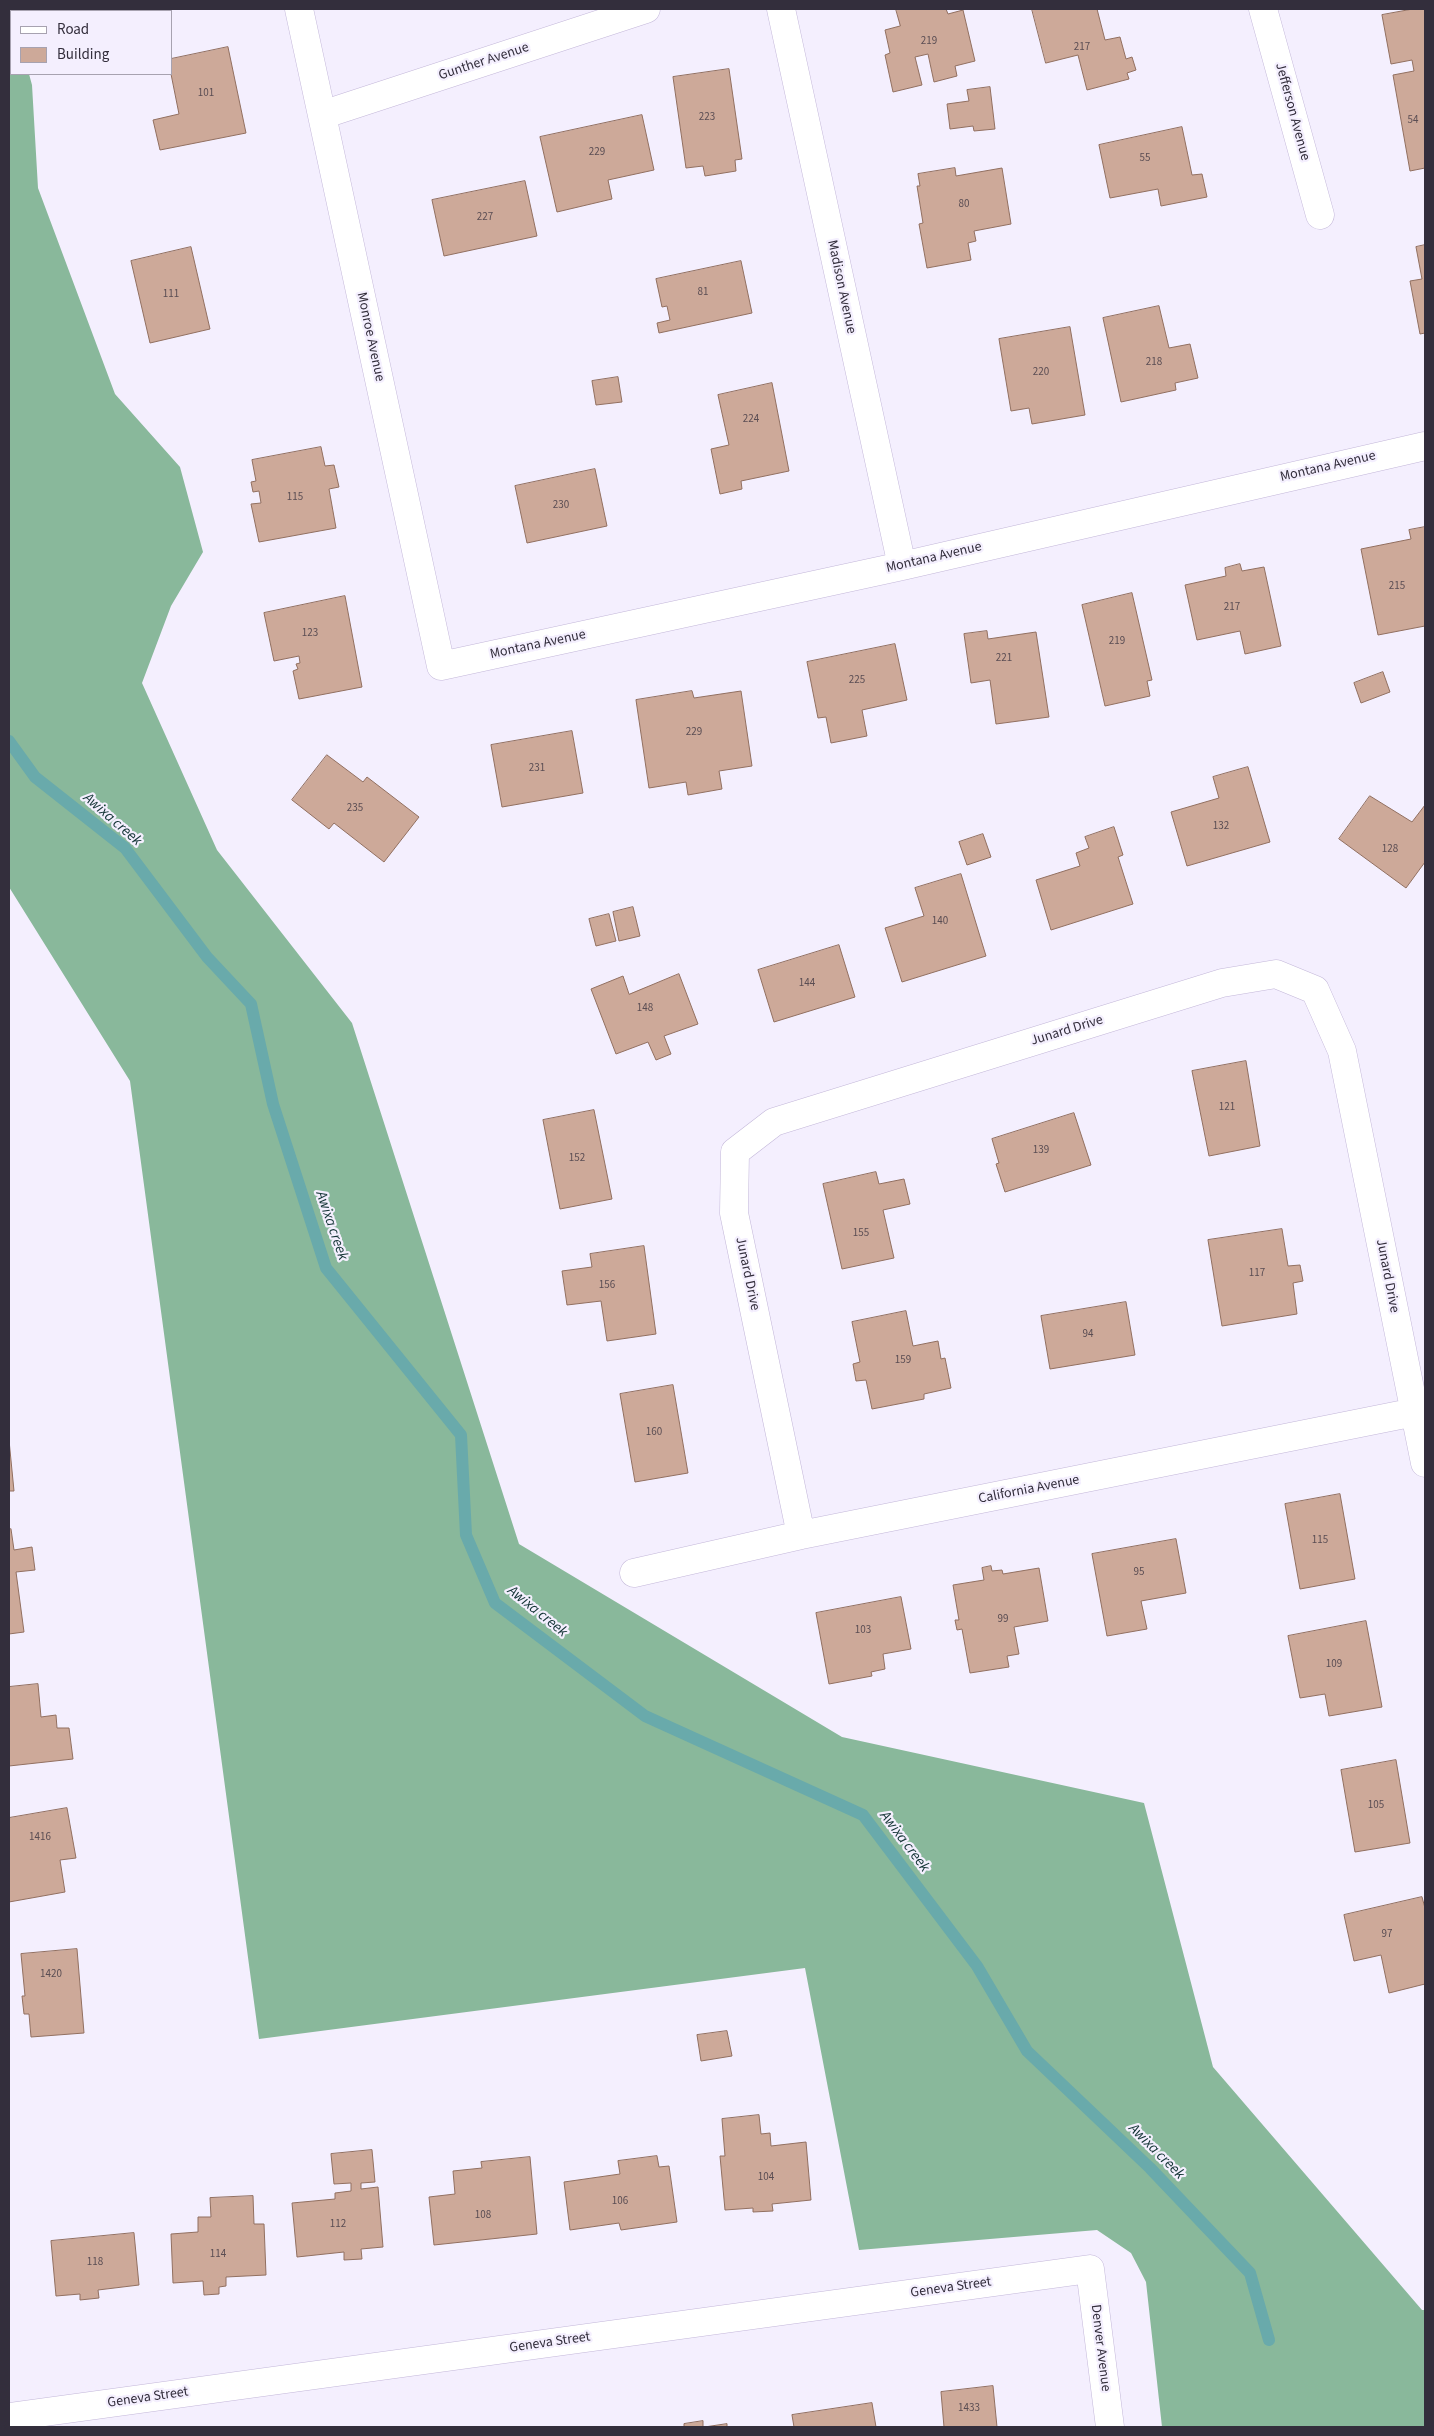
<!DOCTYPE html>
<html>
<head>
<meta charset="utf-8">
<style>
  body { margin:0 }
  #map { position:relative; width:1434px; height:2436px; overflow:hidden; background:#f4effe; font-family:"Source Sans 3",sans-serif }
  canvas { display:block }
  .frame { position:absolute; inset:0; border:10px solid #332e3c; pointer-events:none }
  .legend { position:absolute; left:10px; top:10px; width:162px; height:65px; box-sizing:border-box; background:#f4effe; border:1px solid #a7a2b0; margin:0; padding:6px 9px; list-style:none; font-size:15px; color:#332e3c }
  .legend li { display:flex; align-items:center; gap:10px; height:25px }
  .legend b { width:25px; border:1px solid #a7a2b0 }
</style>
</head>
<body>
<div id="map">
<canvas width="1434" height="2436"></canvas>
<div class="frame"></div>
<ul class="legend">
<li><b style="height:6px;background:#fff"></b>Road</li>
<li><b style="height:14px;background:#cda999"></b>Building</li>
</ul>
</div>
<script>
const ctx = document.querySelector('canvas').getContext('2d');
ctx.lineJoin = 'round';
function fillPath(path, color) { ctx.fillStyle = color; ctx.fill(path, 'evenodd'); }
function trace(path, color, width, dash) { ctx.strokeStyle = color; ctx.lineWidth = width; ctx.lineCap = dash ? 'butt' : 'round'; ctx.setLineDash(dash || []); ctx.stroke(path); }
function label(font, color, halo, rows, align = 'center') {
  ctx.font = font + ' "Source Sans 3",sans-serif'; ctx.lineWidth = 4.5; ctx.setLineDash([]); ctx.textBaseline = 'middle'; ctx.strokeStyle = halo; ctx.fillStyle = color; for (const [text, x, y, turn = 0] of rows) {
    ctx.save(); ctx.translate(x, y); ctx.rotate((+turn || 0) * Math.PI / 180); ctx.textAlign = isNaN(turn) ? turn : align; if (halo) ctx.strokeText(text, 0, 0); ctx.fillText(text, 0, 0); ctx.restore();
  }
}
const forest = new Path2D(`
  M9,9H16V11H11V74H29L32,85L38,188L115,394L180,467L203,552L171,606L142,683L217,850L352,1023L519,1544L842,1737L1144,1803L1213,2067L1422,2310H1425V2427H1162L1146,2282L1131,2253L1097,2230L859,2250L805,1968L259,2039L130,1081L9,887Z`);
const stream = new Path2D(`
  M9,741L35,777L125,848L207,957L251,1004L273,1104L326,1268L461,1435L466,1535L495,1603L645,1716L863,1815L977,1966L1027,2051L1150,2168L1250,2273L1269,2340`);
const building = new Path2D(`
  M121,9H163L152,11H122Z
  M896,9H946L948,14L963,10L975,61L955,66L957,76L934,82L928,54L915,57L922,85L893,92L885,55L890,53L885,30L900,26Z
  M1032,9H1097L1105,40L1120,37L1126,59L1132,57L1136,70L1127,73L1129,79L1087,90L1078,55L1046,63Z
  M1413,9H1425V168L1410,171L1393,75L1414,71L1412,60L1391,64L1382,15Z
  M228,47L246,133L160,150L153,120L179,114L171,74V59Z
  M729,69L742,159L735,160L736,171L705,176L703,166L686,168L673,77Z
  M990,87L995,129L974,131L973,126L950,129L947,104L969,101L967,90Z
  M642,115L654,170L608,180L612,199L557,212L540,137Z
  M1182,127L1192,175L1202,174L1207,197L1161,206L1158,189L1110,198L1099,145Z
  M955,168L956,176L1002,168L1011,224L974,231L976,241L968,243L971,260L927,268L919,224L923,223L917,186H920L918,174Z
  M525,181L537,236L444,256L432,200Z
  M1425,245V333L1420,334L1410,281L1422,279L1416,247Z
  M191,247L210,329L150,343L131,261Z
  M741,261L752,313L659,333L657,323L670,320L667,306L662,307L656,279Z
  M1159,306L1169,348L1190,344L1198,378L1175,383L1176,390L1121,402L1103,318Z
  M1070,327L1085,415L1032,424L1029,408L1011,411L999,339Z
  M618,377L622,402L596,405L592,381Z
  M772,383L789,471L741,481L742,489L720,494L711,449L729,445L718,395Z
  M321,447L325,466L334,465L339,487L329,489L336,528L259,542L251,504L261,503L259,491L253,492L251,482L256,481L252,460Z
  M595,469L607,526L527,543L515,486Z
  M1425,527V626L1378,635L1361,549L1411,539L1409,530Z
  M1240,564L1242,571L1264,567L1281,646L1245,654L1240,631L1197,640L1185,585L1226,576L1225,568Z
  M1132,593L1152,680L1147,681L1150,696L1105,706L1082,605Z
  M345,596L362,687L299,699L293,671L298,669L296,664L300,663L299,656L274,661L264,613Z
  M987,631L988,639L1036,632L1049,717L996,724L990,680L971,683L964,634Z
  M895,644L907,700L862,710L867,736L831,743L826,717L818,718L807,662Z
  M1383,672L1390,692L1361,703L1354,683Z
  M692,691L694,698L741,691L752,766L719,771L722,789L688,795L686,782L649,788L636,700Z
  M572,731L583,793L502,807L491,745Z
  M327,755L363,782L367,777L419,817L384,862L334,823L329,829L292,800Z
  M1248,767L1270,842L1187,866L1171,812L1219,798L1213,777Z
  M1370,796L1412,822L1425,805V862L1406,888L1339,839Z
  M1114,827L1123,855L1118,857L1133,904L1051,930L1036,880L1080,866L1076,853L1089,848L1085,837Z
  M983,834L991,857L967,865L959,842Z
  M961,874L986,956L902,982L885,928L924,916L915,888Z
  M633,907L640,936L619,941L613,912Z
  M609,914L616,941L596,946L589,919Z
  M839,945L855,997L774,1022L758,970Z
  M679,974L698,1024L664,1036L671,1054L656,1060L648,1042L616,1054L591,989L623,976L629,994Z
  M1246,1061L1260,1146L1209,1156L1192,1071Z
  M594,1110L612,1199L560,1209L543,1120Z
  M1074,1113L1091,1165L1005,1192L996,1164L999,1163L992,1139Z
  M876,1172L879,1184L904,1179L910,1204L883,1210L894,1258L842,1269L823,1184Z
  M1282,1229L1288,1266L1300,1265L1303,1281L1293,1283L1297,1314L1222,1326L1208,1240Z
  M644,1246L656,1334L607,1341L601,1301L567,1305L562,1271L592,1267L590,1254Z
  M1126,1302L1135,1355L1050,1369L1041,1316Z
  M906,1311L913,1346L938,1341L941,1359L945,1358L951,1388L924,1394V1399L872,1409L866,1380L856,1381L853,1364L860,1362L852,1322Z
  M673,1385L688,1473L635,1482L620,1394Z
  M9,1440L14,1491H9Z
  M1340,1494L1355,1579L1300,1589L1285,1504Z
  M11,1529L14,1550L32,1547L35,1570L16,1572L24,1632L9,1634V1530Z
  M1176,1539L1186,1593L1141,1601L1147,1629L1107,1636L1092,1554Z
  M991,1566L992,1571L1002,1570L1003,1574L1039,1568L1048,1621L1014,1627L1019,1654L1007,1656L1009,1667L970,1673L962,1629L957,1630L955,1620H959L953,1585L984,1580L982,1568Z
  M901,1597L911,1649L883,1654L885,1669L871,1672L872,1676L829,1684L816,1613Z
  M1366,1621L1382,1707L1329,1716L1325,1694L1300,1698L1288,1636Z
  M38,1684L41,1717L56,1715L57,1728H69L73,1759L9,1766V1687Z
  M1396,1760L1410,1843L1355,1852L1341,1770Z
  M67,1808L76,1858L60,1860L65,1892L9,1902V1818Z
  M1422,1897L1425,1908V1984L1389,1993L1381,1955L1354,1961L1344,1915Z
  M77,1949L84,2033L31,2037L29,2014H24L22,1996H25L21,1954Z
  M727,2031L732,2056L701,2061L697,2035Z
  M759,2115L761,2134L770,2133L771,2146L806,2142L811,2200L772,2204L773,2211L753,2212V2208L725,2210L720,2156H725L722,2119Z
  M372,2150L375,2182L361,2183V2189L378,2187L383,2247L361,2249L362,2259L344,2260V2252L297,2257L292,2203L335,2199V2193L351,2191V2183L334,2184L331,2154Z
  M657,2156L659,2167L669,2166L677,2222L621,2230L619,2223L570,2230L564,2182L620,2174L618,2161Z
  M530,2157L537,2234L434,2245L429,2197L455,2194L453,2171L482,2168L481,2162Z
  M253,2196L254,2224H264L266,2275L226,2277V2286L219,2287V2294L204,2295L203,2281L173,2283L171,2234L198,2232V2217H211L210,2198Z
  M134,2233L139,2285L98,2290L99,2298L80,2300V2294L56,2296L51,2241Z
  M993,2386L997,2427H944L941,2392Z
  M872,2403L876,2427H794L792,2415Z
  M703,2421V2427H684V2424Z
  M727,2424V2427H705Z`);
const street = new Path2D(`
  M299,9L441,666L902,566L1425,446
  M781,9L902,566
  M1263,9L1320,215
  M322,115L646,9
  M801,1535L734,1213L735,1152L774,1122L1222,983L1276,974L1315,990L1342,1051L1425,1463
  M634,1573L801,1535L1425,1410
  M9,2417L1090,2269L1110,2427`);
const numberNames = [
  ["219",929,42],
  ["217",1082,48],
  ["101",206,94],
  ["223",707,118],
  ["54",1413,121],
  ["229",597,153],
  ["55",1145,159],
  ["80",964,205],
  ["227",485,218],
  ["81",703,293],
  ["111",171,295],
  ["218",1154,363],
  ["220",1041,373],
  ["224",751,420],
  ["115",295,498],
  ["230",561,506],
  ["215",1397,587],
  ["217",1232,608],
  ["123",310,634],
  ["219",1117,642],
  ["221",1004,659],
  ["225",857,681],
  ["229",694,733],
  ["231",537,769],
  ["235",355,809],
  ["132",1221,827],
  ["128",1390,850],
  ["140",940,922],
  ["144",807,984],
  ["148",645,1009],
  ["121",1227,1108],
  ["139",1041,1151],
  ["152",577,1159],
  ["155",861,1234],
  ["117",1257,1274],
  ["156",607,1286],
  ["94",1088,1335],
  ["159",903,1361],
  ["160",654,1433],
  ["115",1320,1541],
  ["95",1139,1573],
  ["99",1003,1620],
  ["103",863,1631],
  ["109",1334,1665],
  ["105",1376,1806],
  ["1416",40,1838],
  ["97",1387,1935],
  ["1420",51,1975],
  ["104",766,2178],
  ["106",620,2202],
  ["108",483,2216],
  ["112",338,2225],
  ["114",218,2255],
  ["118",95,2263],
  ["1433",969,2409]
];
const streetNames = [
  ["Gunther Avenue",484,62,-18],
  ["Jefferson Avenue",1292,112,75],
  ["Madison Avenue",841,287,78],
  ["Monroe Avenue",370,337,78],
  ["Montana Avenue",1328,467,-13],
  ["Montana Avenue",934,558,-13],
  ["Montana Avenue",538,645,-12],
  ["Junard Drive",1067,1031,-17],
  ["Junard Drive",747,1274,78],
  ["Junard Drive",1387,1276,79],
  ["California Avenue",1029,1490,-11],
  ["Geneva Street",951,2288,-8],
  ["Geneva Street",550,2343,-8],
  ["Denver Avenue",1100,2348,83],
  ["Geneva Street",148,2398,-8]
];
const waterNames = [
  ["Awixa creek",112,820,41],
  ["Awixa creek",331,1226,71],
  ["Awixa creek",537,1612,39],
  ["Awixa creek",904,1842,53],
  ["Awixa creek",1156,2152,45]
];
fillPath(forest, '#89b89b');
trace(stream, '#69aaab', 12);
fillPath(building, '#cda999');
trace(building, '#916f60', 1);
trace(street, '#c3b7d9', 29);
trace(street, '#fff', 28);
label('11px', '#5a4d53', null, numberNames);
label('14px', '#332e3c', '#f4effe', streetNames);
label('italic 15px', '#113233', '#f4effe', waterNames);
</script>
</body>
</html>
